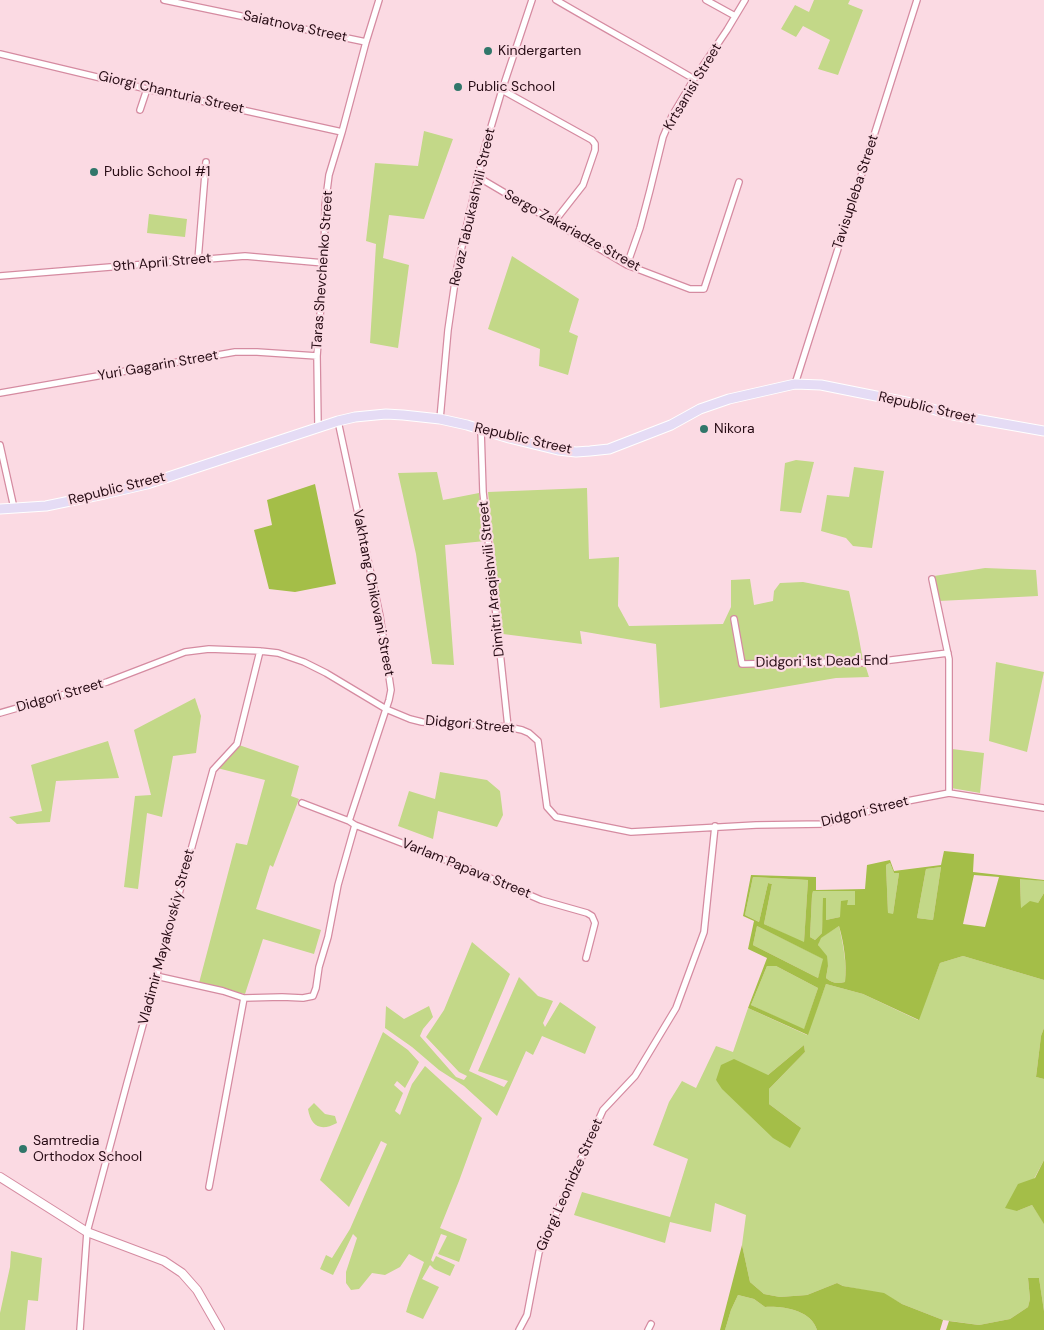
<!DOCTYPE html>
<html>
<head>
<meta charset="utf-8">
<style>
  body { margin:0 }
  canvas { display:block; background:#fbdae3 }
</style>
</head>
<body>
<canvas width="1044" height="1330"></canvas>
<script>
const ctx = document.querySelector('canvas').getContext('2d');
ctx.lineJoin = 'round';
function fillPath(path, color) { ctx.fillStyle = color; ctx.fill(path, 'evenodd'); }
function trace(path, color, width, dash) { ctx.strokeStyle = color; ctx.lineWidth = width; ctx.lineCap = dash ? 'butt' : 'round'; ctx.setLineDash(dash || []); ctx.stroke(path); }
function label(font, color, halo, rows, align = 'center') {
  ctx.font = font + ' "DM Sans",sans-serif'; ctx.lineWidth = 4.5; ctx.setLineDash([]); ctx.textBaseline = 'middle'; ctx.strokeStyle = halo; ctx.fillStyle = color; for (const [text, x, y, turn = 0] of rows) {
    ctx.save(); ctx.translate(x, y); ctx.rotate((+turn || 0) * Math.PI / 180); ctx.textAlign = isNaN(turn) ? turn : align; if (halo) ctx.strokeText(text, 0, 0); ctx.fillText(text, 0, 0); ctx.restore();
  }
}
const green = new Path2D(`
  M814,0H850L848,4L863,10L838,75L818,69L830,40L803,26L796,37L781,29L795,5L809,12Z
  M424,131L453,139L424,219L389,215L383,258L409,265L398,348L370,343L376,244L366,241L375,163L418,166Z
  M149,214L187,219L185,237L147,233Z
  M512,256L579,299L569,332L578,336L568,375L539,366L540,349L488,329Z
  M796,460L814,462L801,513L780,511L785,463Z
  M854,467L884,471L872,548L853,546L846,538L821,531L827,495L849,497Z
  M437,472L443,500L479,493L485,541L445,545L454,665L432,664L416,554L398,473Z
  M587,488L589,559L619,557L618,606L629,626L723,624L731,607V580L750,579L754,605L773,601L774,591L780,583L803,582L849,591L858,633L862,655L869,677L836,678L660,708L656,644L580,631L582,644L503,634L488,492Z
  M985,568L1036,570L1038,596L939,601L934,576Z
  M996,662L1044,672L1027,752L989,741Z
  M195,698L201,716L196,753L173,756L162,817L147,813L138,889L124,887L135,796L151,795L134,730Z
  M108,741L119,778L56,781L50,822L17,824L9,817L42,811L31,765Z
  M239,745L299,766L291,796L299,799L273,867L270,865L256,909L321,930L314,954L263,939L245,994L199,983L236,843L247,845L265,780L217,768Z
  M952,749L984,753L980,793L951,788Z
  M440,772L487,780L500,791L503,815L497,827L438,811L433,839L398,826L409,791L435,799Z
  M890,863L894,873H899L893,914H888L886,865Z
  M941,867L933,920L917,918L926,869Z
  M753,877L808,880L804,943L764,924L772,884L768,883L759,922L745,915Z
  M1020,878L1044,881V893L1038,903L1021,908Z
  M813,891H855V905H847L840,917L826,920V898H824L822,933L815,940L810,937L812,896Z
  M757,926L824,959L818,978L753,945Z
  M839,926C843,944 847,963 845,982C837,984 832,983 826,978L828,966L818,945L820,938Z
  M472,942L510,974L469,1071L504,1087L508,1081L478,1071L519,977L538,996L553,1001L543,1023L545,1027L560,1002L596,1027L585,1054L542,1036L533,1055L526,1051L497,1116L464,1086L439,1070L412,1047L385,1028L386,1006L404,1019L429,1006L433,1017L423,1029L420,1036L456,1077L464,1080L467,1076L459,1072L426,1037L444,1010Z
  M963,956L1044,980V1028L1041,1036L1036,1077L1044,1079V1160L1017,1211L1032,1205L1044,1223V1311L1039,1278H1028L1030,1299L1028,1307L1010,1319L979,1325L943,1320L902,1304L884,1294L843,1286L837,1283L807,1295L780,1297L764,1294L750,1282L742,1245L746,1215L715,1203L711,1232L670,1222L665,1243L574,1215L582,1192L670,1217L688,1159L653,1145L669,1102L682,1081L696,1088L716,1046L733,1052L748,1008L807,1035L826,984L863,994L918,1020L940,963ZM804,1045L805,1052L769,1089V1104L801,1128L716,1080L768,1075Z
  M767,966H776L818,988L804,1030L751,1005Z
  M383,1032L408,1050L419,1062L405,1088L397,1081L394,1085L403,1093L395,1111L400,1115L412,1084L425,1066L482,1118L459,1181L440,1228L467,1239L459,1262L438,1254L447,1236L441,1234L431,1260L433,1262L436,1256L455,1265L450,1276L434,1269L430,1265L422,1279L439,1287L423,1319L406,1312L410,1299L424,1262L409,1254L400,1267L385,1275L372,1273L359,1289L351,1290L346,1283V1272L357,1238L353,1234L333,1275L320,1269L326,1255L332,1258L350,1229L387,1144L381,1141L349,1207L320,1180Z
  M314,1103L325,1114L335,1116L337,1123C320,1132 311,1126 308,1109Z
  M11,1251L42,1258L38,1301L28,1300L25,1330H0V1313L10,1267Z
  M738,1295L754,1299L765,1307C783,1306 811,1310 817,1330H725L731,1310Z`);
const forest = new Path2D(`
  M315,484L336,584L295,592L269,589L254,530L272,525L267,500Z
  M944,851L974,854L973,872L1044,880V881L1020,879L1021,908L1030,901L1038,903L1044,893V980L963,956L940,963L919,1020L863,994L826,984L808,1035L748,1008L767,958L748,949L754,921L743,916L751,875L816,877V890L865,889L867,865L890,860L894,871L941,865ZM890,863L894,873H899L893,914L888,913L886,865ZM941,867L933,920L917,918L926,869ZM974,875L999,877L985,927L963,924ZM753,877L808,880L804,942L764,924L772,884L768,883L759,922L745,915ZM813,891H855V905H847L848,900L841,901L840,917L826,920V898H823L822,933L815,940L810,937L812,896ZM757,926L823,959L818,978L753,945ZM839,926C844,943 847,964 845,982C837,984 832,983 826,978L828,966L827,956L818,945L821,938ZM767,966H776L818,988L804,1029L751,1005Z
  M1044,1028V1079L1036,1077L1041,1036Z
  M804,1045L805,1052L769,1089V1104L801,1128L790,1148L773,1138L722,1089L716,1080L721,1065L734,1059L768,1075Z
  M1044,1160V1224L1032,1205L1017,1211L1005,1208L1018,1184L1035,1178Z
  M742,1245L750,1282L764,1294L780,1297L807,1295L837,1283L843,1286L884,1293L902,1304L943,1320L940,1330H817C811,1310 783,1306 765,1307L754,1299L738,1295L731,1310L725,1330H720Z
  M1028,1278H1039L1044,1311V1330H946L949,1321L979,1325L1010,1319L1028,1307L1030,1299Z`);
const minor = new Path2D(`
  M164,0L366,42
  M556,0C602,27 648,52 694,79
  M706,0L735,16
  M0,54L147,89L342,132
  M502,90L592,140L595,144V150L583,185L554,222
  M140,110L147,89
  M478,177L627,265L690,289H704L739,182
  M198,260L206,162
  M627,265L640,228L650,190L663,137L672,116L694,79L727,30L745,0
  M0,276L245,256L324,263
  M795,384L917,0
  M0,393L235,352H257L317,356
  M440,419L448,330L457,268L485,147L502,90L532,0
  M338,421L380,616L391,690L389,700L349,821
  M318,426L317,356L324,263L325,206L329,175L342,132L366,42L379,0
  M481,430L483,492L508,727
  M0,445L14,508
  M932,579L949,659V793
  M734,619L742,664L835,662L867,663L948,653
  M0,713L107,682L185,652L209,649L260,651L278,653L304,662L326,673L386,709L410,719L422,722L508,727L522,730L529,733L538,741L547,807L556,817L631,832L756,825L824,824L902,802L949,793L1044,808
  M302,803L349,821L355,825L469,869L541,900L587,913L592,916L595,923L586,958
  M156,976L223,991L244,998L209,1187
  M244,998L282,997L303,998L313,996L316,988L319,967L328,937L338,885L355,825
  M80,1330L87,1232L127,1083L213,770L237,744L260,651
  M519,1330L527,1315L539,1252L603,1110L635,1076L676,1008L704,932L715,826
  M648,1330L651,1324`);
const tertiary = new Path2D(`
  M0,1177L87,1232L164,1261L182,1273L197,1290L220,1330`);
const primary = new Path2D(`
  M0,509L46,506L104,494L147,484L338,421L355,417L386,414L403,415L440,419L467,425L509,438L558,450L576,452L590,451L609,449L671,425L700,409L729,399L795,384L821,385L911,403L953,415L1044,431`);
const markers = [
  [488,51,5,"#31766a"],
  [458,87,5,"#31766a"],
  [94,172,5,"#31766a"],
  [704,429,5,"#31766a"],
  [23,1149,5,"#31766a"]
];
const streetNames = [
  ["Saiatnova Street",295,27,12],
  ["Krtsanisi Street",693,87,-59],
  ["Giorgi Chanturia Street",171,93,13],
  ["Tavisupleba Street",856,192,-72],
  ["Revaz Tabukashvili Street",473,207,-77],
  ["Sergo Zakariadze Street",572,231,29],
  ["9th April Street",162,263,-5],
  ["Taras Shevchenko Street",323,270,-86],
  ["Yuri Gagarin Street",158,366,-10],
  ["Republic Street",927,408,13],
  ["Republic Street",523,439,13],
  ["Republic Street",117,489,-14],
  ["Dimitri Araqishvili Street",492,579,-96],
  ["Vakhtang Chikovani Street",373,593,79],
  ["Didgori 1st Dead End",822,662,-1],
  ["Didgori Street",60,696,-16],
  ["Didgori Street",470,725,5],
  ["Didgori Street",865,812,-14],
  ["Varlam Papava Street",466,869,22],
  ["Vladimir Mayakovskiy Street",167,937,-75],
  ["Giorgi Leonidze Street",570,1185,-66]
];
const poiNames = [
  ["Kindergarten",498,51],
  ["Public School",468,87],
  ["Public School #1",104,172],
  ["Nikora",714,429],
  ["Samtredia",33,1141],
  ["Orthodox School",33,1157]
];
fillPath(green, '#c3d888');
fillPath(forest, '#a4be48');
trace(minor, '#d58ba1', 8);
trace(tertiary, '#d58ba1', 10);
trace(primary, '#fff', 11);
trace(minor, '#fff', 5.5);
trace(tertiary, '#fff', 8);
trace(primary, '#e5dcf5', 9);
for (const [x, y, r, color] of markers) { const dot = new Path2D(); dot.arc(x, y, r, 0, 2 * Math.PI); ctx.fillStyle = color; ctx.fill(dot); trace(dot, '#fbdae3', 2); }
label('14px', '#260b14', '#fbdae3', streetNames);
label('14px', '#260b14', '#fbdae3', poiNames, 'left');
</script>
</body>
</html>
